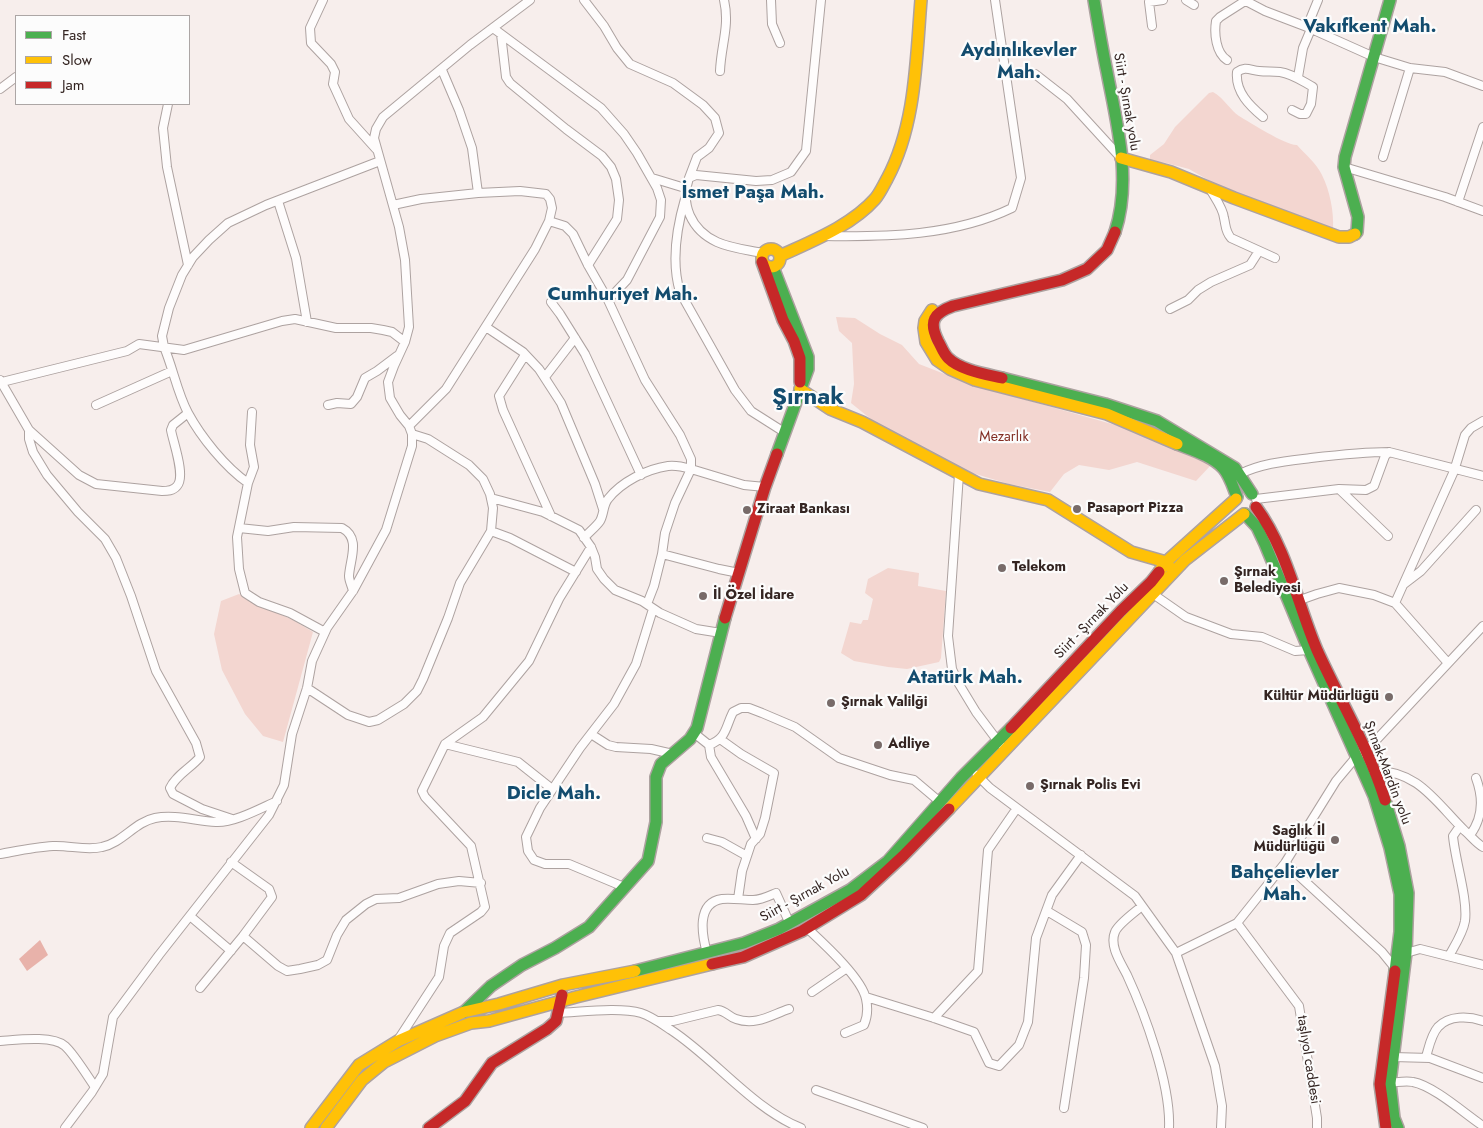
<!DOCTYPE html>
<html>
<head>
<meta charset="utf-8">
<style>
  body { margin:0 }
  #map { position:relative; width:1483px; height:1128px; overflow:hidden; background:#f7eeec; font-family:Jost,sans-serif }
  canvas { display:block }
  .legend { position:absolute; left:15px; top:15px; width:175px; height:90px; box-sizing:border-box; background:#fcfcfc; border:1px solid #aca6a5; margin:0; padding:6px 9px; list-style:none; font-size:15px; color:#342522 }
  .legend li { display:flex; align-items:center; gap:10px; height:25px }
  .legend b { width:25px; border:1px solid #aca6a5 }
</style>
</head>
<body>
<div id="map">
<canvas width="1483" height="1128"></canvas>
<ul class="legend">
<li><b style="height:6px;background:#4caf50"></b>Fast</li>
<li><b style="height:6px;background:#ffc107"></b>Slow</li>
<li><b style="height:6px;background:#c62828"></b>Jam</li>
</ul>
</div>
<script>
const ctx = document.querySelector('canvas').getContext('2d');
ctx.lineJoin = 'round';
function fillPath(path, color) { ctx.fillStyle = color; ctx.fill(path, 'evenodd'); }
function trace(path, color, width, dash) { ctx.strokeStyle = color; ctx.lineWidth = width; ctx.lineCap = dash ? 'butt' : 'round'; ctx.setLineDash(dash || []); ctx.stroke(path); }
function label(font, color, halo, rows, align = 'center') {
  ctx.font = font + ' Jost,sans-serif'; ctx.lineWidth = 4.5; ctx.setLineDash([]); ctx.textBaseline = 'middle'; ctx.strokeStyle = halo; ctx.fillStyle = color; for (const [text, x, y, turn = 0] of rows) {
    ctx.save(); ctx.translate(x, y); ctx.rotate((+turn || 0) * Math.PI / 180); ctx.textAlign = isNaN(turn) ? turn : align; if (halo) ctx.strokeText(text, 0, 0); ctx.fillText(text, 0, 0); ctx.restore();
  }
}
const green = new Path2D(`
  M1213,92C1224,98 1231,111 1239,116C1249,122 1287,146 1297,145C1305,154 1317,164 1322,175C1330,191 1334,212 1333,229L1275,210L1217,185L1189,169L1166,163L1150,160V155L1164,144L1175,127L1209,93Z
  M836,317L855,318L880,334L902,345L919,364L973,385L1119,426L1211,465L1196,481L1137,462L1109,470L1079,465L1064,474L1050,492L1009,484L969,472L872,420L851,403L854,384L852,343L839,331Z
  M888,568L919,573L918,586L946,591L941,658L939,662L907,669L888,667L854,661L841,653L850,622L861,624L863,620H868L873,599L865,593L868,579Z
  M239,594L248,600L293,620L313,632L283,742L263,736L245,714L222,670L214,634L221,601Z`);
const water = new Path2D(`
  M40,940L48,955L27,971L19,959Z`);
const street = new Path2D(`
  M323,0L310,28L311,43L331,64L335,72L333,84L349,119L376,149
  M584,0L604,26L617,48L630,64L673,83L703,105L715,118L719,133L709,148L697,157L689,178
  M771,0L772,24L780,43
  M1186,0L1194,5
  M1244,0L1265,11L1307,27L1374,57L1410,68L1445,72L1483,86
  M1152,26L1149,2L1163,0
  M1307,27L1318,0
  M493,28L601,108L624,134L637,153L657,188L661,200L660,217L627,280L608,300
  M501,34L506,77L510,83L566,129L602,156L611,167L616,179L619,200L617,219L588,265
  M1227,60C1216,53 1214,34 1216,21L1220,17L1245,1
  M442,70L459,110L472,148L478,193
  M720,71C721,45 730,26 724,0
  M1035,74L1067,99L1121,158
  M1298,77L1303,48L1311,29
  M0,89L16,77
  M168,104L163,128L167,167L188,265
  M1263,117C1250,106 1235,92 1237,72C1245,66 1250,70 1259,71C1266,72 1273,71 1280,72C1293,74 1302,81 1313,87L1311,104L1306,114H1300L1292,110
  M1383,157L1410,68
  M1344,167L1445,197L1483,211
  M652,178L685,188
  M1209,187C1214,197 1223,207 1224,218C1226,226 1225,231 1231,238L1275,258
  M685,199C676,230 671,262 680,292L735,390L751,411L784,432
  M278,201L296,258L307,322
  M1458,202L1483,127
  M393,205L421,199L478,193L520,191L546,194L550,199L552,208L549,221L535,249L446,389L409,426
  M549,221L565,226L573,234L588,265L608,300L645,380L680,435L691,459V469C684,467 676,465 668,466C647,469 621,482 608,499C603,505 604,514 600,521C596,527 589,532 584,538
  M824,236C887,237 954,236 1012,208L1021,178L995,0
  M762,253C748,250 730,248 717,242C691,230 680,204 689,178L696,175L756,181L772,180L791,172L806,151L821,0
  M551,302L560,314L585,354L641,475
  M1170,309L1188,300L1198,290L1211,282L1250,265L1259,251
  M486,327L523,352L539,369L561,403L595,484L603,509
  M525,355L499,396L503,410L551,516
  M545,377L575,338
  M0,380L29,430L79,475L96,484L162,491C167,491 173,491 177,486C186,476 173,442 171,430L173,425L188,413
  M2,382L127,351L139,344L184,350L282,321L295,319L336,328H371L383,330L392,332L405,342
  M96,405L172,371
  M328,405L337,403L351,404L357,397L365,378L377,371L397,356
  M252,412L250,445L254,467L248,483L237,537L239,569L245,593L259,602L290,613L325,632
  M29,430V439L33,452L47,475L78,512L105,539L116,558L131,596L156,671L196,743L200,757C191,768 176,775 170,788L173,794L202,809L232,819
  M959,474L948,636L952,669L959,684L976,712L1000,744
  M1240,474C1262,463 1287,461 1311,458C1337,455 1363,452 1389,452
  M248,483C225,467 201,437 188,413C177,392 173,368 164,347L162,336L169,308L182,275L193,257L209,240L228,223L266,205L380,161
  M1339,489L1366,490L1374,486L1385,456L1389,452L1483,476
  M491,498L543,512L579,530L591,547L595,557L597,569L604,579L615,590L642,601L660,613L696,629L721,633
  M1256,499L1339,489L1388,536
  M239,528L268,531L294,527L342,528C361,538 350,559 349,576C349,581 352,586 353,591
  M491,531L510,538L576,572
  M662,554L719,569L739,573
  M1404,584L1421,571L1476,510
  M1153,594L1186,617L1231,634L1262,637L1295,651L1309,650
  M1300,600L1317,594L1339,588L1374,595L1395,603L1448,663
  M1395,603L1454,471L1465,435L1471,428L1483,421
  M647,604L654,586L662,554L665,533L675,503L691,469L744,485L765,487
  M307,688L348,715L369,722L378,720L404,704L417,691L423,679L448,618L460,583L491,531L493,508L490,494L483,479L469,465L428,439L412,434
  M694,733L709,745C727,738 725,728 733,712L741,708H749L762,713L795,727L839,758L890,775L914,780L940,802
  M591,734L608,745L616,747L651,749L673,754
  M720,739L741,754L774,773L765,818L760,834L751,844L742,871L738,899
  M445,744L518,762L552,789
  M709,745L711,757L746,816L756,839
  M1373,771C1418,769 1437,804 1465,831C1471,836 1476,843 1483,847
  M977,775L990,788L1135,896L1176,953
  M1470,835C1483,818 1483,797 1476,778
  M707,838L722,842L747,856
  M0,854C17,851 35,847 53,846C69,845 86,851 102,847C122,843 135,822 155,818C175,814 196,821 216,822C234,823 261,808 277,801
  M1285,863L1382,952L1395,968
  M624,887L569,864H545L534,860L528,851L526,837L540,808L580,748L614,704L636,664L653,609
  M1142,906C1135,912 1118,924 1115,932C1109,946 1121,963 1127,975C1145,1014 1171,1085 1169,1128
  M1047,911L1082,932L1086,945L1084,978L1064,1108
  M190,916L231,951
  M1237,923L1299,1006L1317,1118V1128
  M807,928C823,943 862,978 866,999C868,1008 867,1018 864,1025L845,1033
  M243,936L278,966L287,971L300,969L318,965L327,960L337,935L346,920L366,904L376,899L399,898L438,884L459,881L481,883
  M707,953C702,935 696,903 722,899C733,898 743,900 753,900C761,900 769,896 776,893L790,924
  M1406,953L1420,949L1483,965
  M1449,956C1455,945 1463,933 1465,921C1468,899 1455,860 1453,836L1460,826
  M200,988L243,936L272,897L269,889L231,862
  M812,992L847,968
  M866,997L934,1018L974,1032L989,1063L999,1066L1019,1045L1028,1022L1036,938L1052,895L1081,855
  M558,1013C582,1012 619,1007 641,1013C651,1016 662,1024 671,1030C714,1058 753,1109 801,1128
  M934,1018L978,971L988,850L1017,808
  M658,1021H673L718,1010C726,1011 729,1017 736,1019C756,1026 771,1015 789,1009
  M398,1040L439,977L444,946L450,933L481,912L485,907L471,846L425,797L422,791L445,744L483,717L529,661L559,599L591,547
  M0,1041C16,1040 52,1035 65,1046C74,1054 88,1077 95,1087
  M1393,1057L1430,1058L1483,1078
  M1426,1057C1429,1047 1431,1035 1438,1027C1449,1015 1469,1016 1483,1021
  M1386,1083C1395,1083 1405,1080 1413,1082C1434,1086 1465,1114 1483,1126
  M816,1090L923,1128
  M65,1128L92,1092L103,1074L113,1017L159,955L269,815L284,785L292,734L307,688L312,661L327,628L353,591L386,530L412,446V434L409,426L400,415L390,398L388,382L394,366L405,342L409,327L405,260L399,227L374,138L376,129L383,117L470,45L530,0
  M1221,1128L1222,1106L1215,1066L1176,953L1237,923L1285,863L1336,781L1357,756L1365,752L1483,626`);
const fast = new Path2D(`
  M1094,0C1098,24 1102,48 1107,72C1117,124 1132,180 1115,232
  M1355,234L1357,232L1358,217L1344,167L1345,157L1390,0
  M773,267L808,357V369L777,454
  M1002,378L1105,404L1157,421L1235,468L1252,494
  M1177,444C1192,450 1212,456 1223,468C1230,476 1233,487 1237,497
  M1245,514L1257,527L1265,544L1309,650L1374,796L1390,848L1400,894V932L1395,971
  M1385,800L1399,846L1408,893L1406,953L1390,1083L1394,1118L1398,1128
  M635,971L744,943L779,929L850,890L888,861L961,778L1011,728
  M464,1012L491,986L522,965L555,948L589,927L648,861L656,822V777L661,764L690,739L697,728L725,618`);
const slow = new Path2D(`
  M1121,158L1171,172L1234,198L1339,237H1349L1355,234
  M762 258a9 9 0 1 1 18 0a9 9 0 1 1-18 0Z
  M780,256C812,241 851,226 875,199C880,193 883,186 887,179C916,125 916,60 921,0
  M932,310L925,321L924,328L926,342L937,360L950,369L975,380L1107,414L1177,444
  M800,389L830,409L862,422L979,484L1048,500L1131,552L1166,562L1169,566
  M1159,572L1166,562L1236,499
  M949,809L1185,560L1244,514
  M311,1128L359,1065L398,1041L464,1012L499,1004L563,985L635,971
  M326,1128L362,1080L384,1062L435,1036L471,1023L489,1021L576,997L712,964`);
const jam = new Path2D(`
  M762,262L783,320L794,341L800,358V382
  M1002,378C985,374 960,370 948,358C943,353 941,346 938,341C928,321 934,313 953,306L1062,280L1087,269L1107,250L1115,232
  M1256,507C1287,549 1297,603 1317,650C1339,699 1369,748 1385,800
  M725,618L765,487L777,454
  M1011,728L1121,611L1151,582L1159,572
  M712,964L743,957L802,931L861,895L903,856L949,809
  M429,1128L465,1101L492,1063L547,1029L556,1021L562,995
  M1386,1128L1380,1084L1395,971`);
const markers = [
  [1077,509,5,"#786b69"],
  [747,510,5,"#786b69"],
  [1002,568,5,"#786b69"],
  [1224,581,5,"#786b69"],
  [703,596,5,"#786b69"],
  [1389,697,5,"#786b69"],
  [831,703,5,"#786b69"],
  [878,745,5,"#786b69"],
  [1030,786,5,"#786b69"],
  [1335,840,5,"#786b69"]
];
const streetNames = [
  ["Siirt - Şırnak yolu",1126,102,80],
  ["Siirt - Şırnak Yolu",1092,621,-46],
  ["Şırnak-Mardin yolu",1387,773,69],
  ["Siirt - Şırnak Yolu",805,895,-29],
  ["taşlıyol caddesi",1308,1060,81]
];
const parkNames = [
  ["Mezarlık",1004,438]
];
const poiNames = [
  ["Pasaport Pizza",1087,509],
  ["Ziraat Bankası",757,510],
  ["Telekom",1012,568],
  ["Şırnak",1234,573],
  ["Belediyesi",1234,589],
  ["İl Özel İdare",713,596],
  ["Kültür Müdürlüğü",1379,697,"right"],
  ["Şırnak Valilği",841,703],
  ["Adliye",888,745],
  ["Şırnak Polis Evi",1040,786],
  ["Sağlık İl",1325,832,"right"],
  ["Müdürlüğü",1325,848,"right"]
];
const districtNames = [
  ["Vakıfkent Mah.",1370,27],
  ["Aydınlıkevler",1019,51],
  ["Mah.",1019,73],
  ["İsmet Paşa Mah.",753,193],
  ["Cumhuriyet Mah.",623,295],
  ["Atatürk Mah.",965,678],
  ["Dicle Mah.",554,794],
  ["Bahçelievler",1285,873],
  ["Mah.",1285,895]
];
const townNames = [
  ["Şırnak",808,398]
];
fillPath(green, '#f3d6d0');
fillPath(water, '#e8b2aa');
trace(street, '#ada2a0', 10);
trace(fast, '#ada2a0', 14);
trace(slow, '#ada2a0', 14);
trace(jam, '#ada2a0', 14);
trace(street, '#fefcfc', 8);
trace(fast, '#4caf50', 11);
trace(slow, '#ffc107', 11);
trace(jam, '#c62828', 11);
for (const [x, y, r, color] of markers) { const dot = new Path2D(); dot.arc(x, y, r, 0, 2 * Math.PI); ctx.fillStyle = color; ctx.fill(dot); trace(dot, '#fcfcfc', 2); }
label('14px', '#342522', '#fcfcfc', streetNames);
label('14px', '#822d23', '#fcfcfc', parkNames);
label('bold 14px', '#342522', '#fcfcfc', poiNames, 'left');
label('bold 19px', '#134c6e', '#fcfcfc', districtNames);
label('bold 24px', '#134c6e', '#fcfcfc', townNames);
</script>
</body>
</html>
